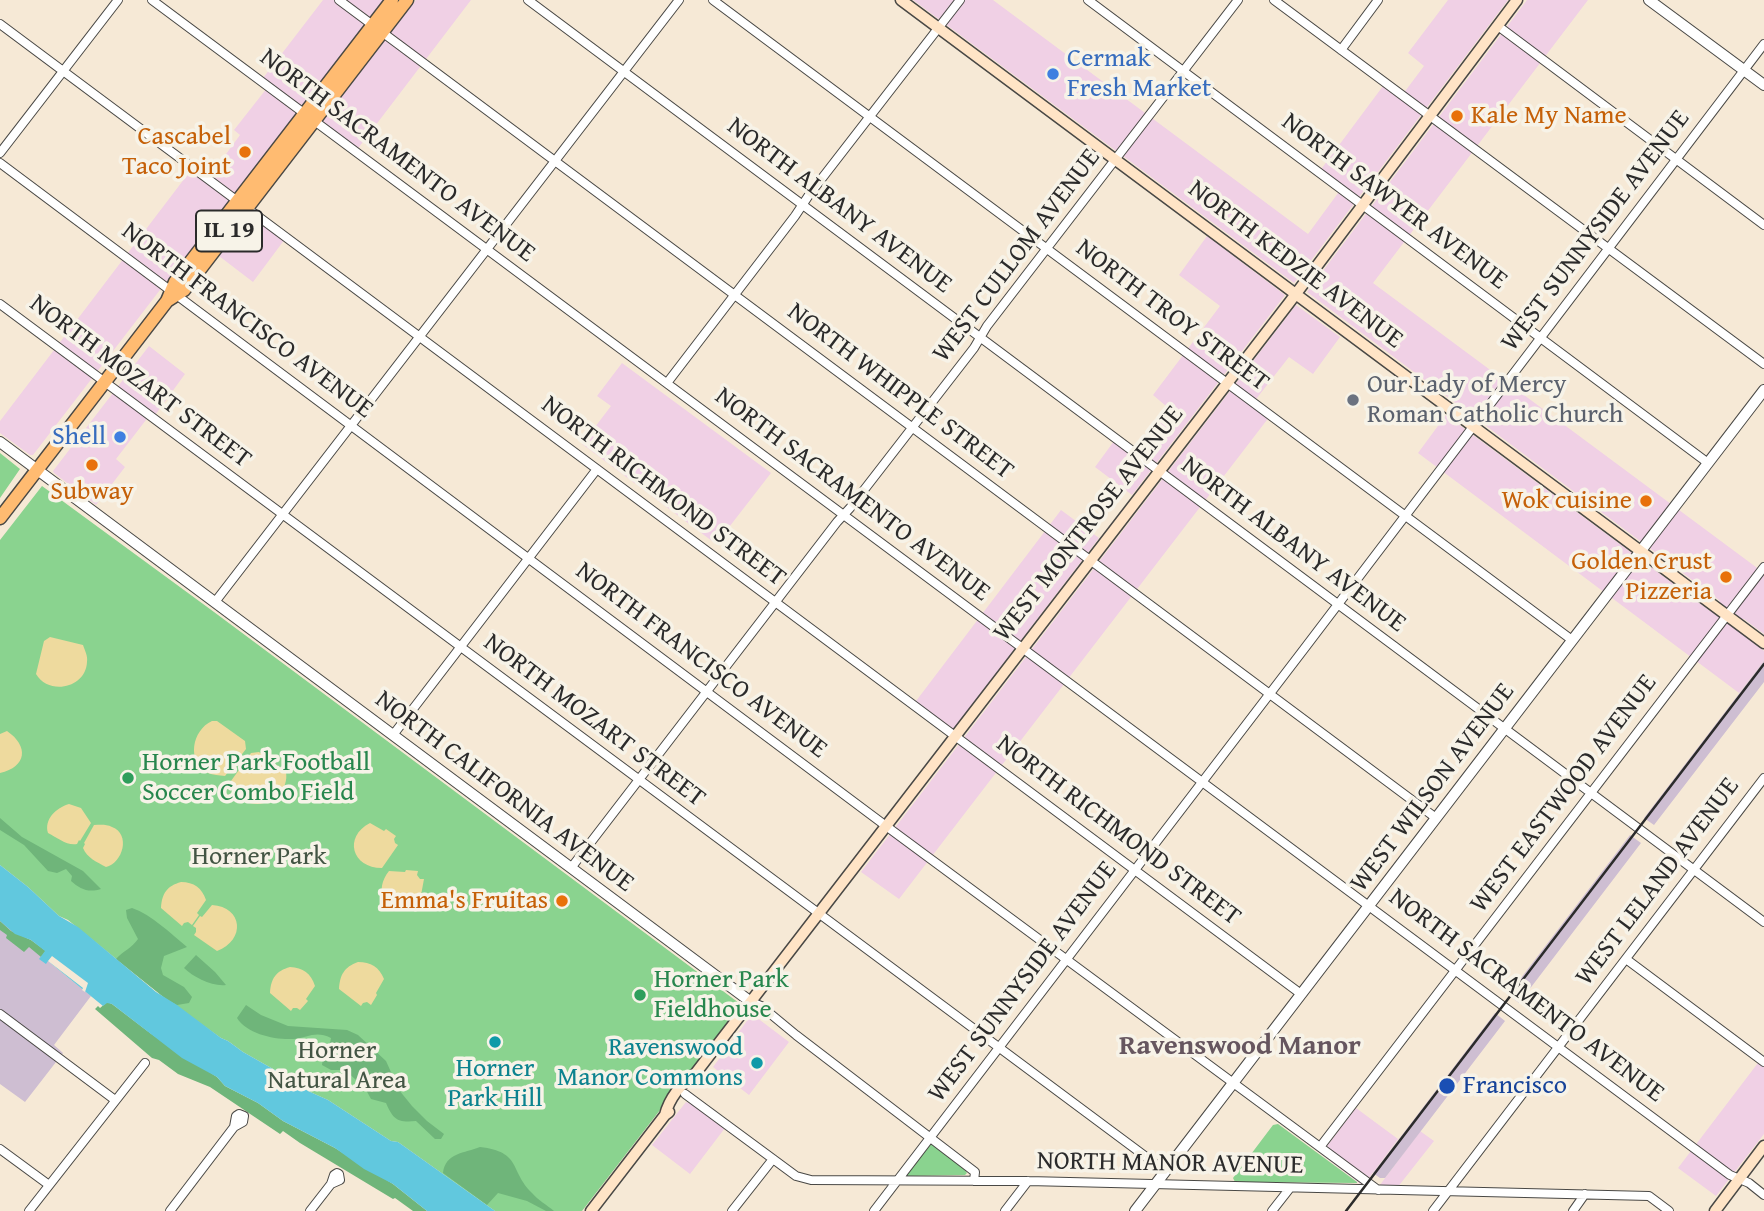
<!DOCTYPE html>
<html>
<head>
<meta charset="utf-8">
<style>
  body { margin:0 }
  canvas { display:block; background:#f6e9d6 }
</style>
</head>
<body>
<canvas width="1764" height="1211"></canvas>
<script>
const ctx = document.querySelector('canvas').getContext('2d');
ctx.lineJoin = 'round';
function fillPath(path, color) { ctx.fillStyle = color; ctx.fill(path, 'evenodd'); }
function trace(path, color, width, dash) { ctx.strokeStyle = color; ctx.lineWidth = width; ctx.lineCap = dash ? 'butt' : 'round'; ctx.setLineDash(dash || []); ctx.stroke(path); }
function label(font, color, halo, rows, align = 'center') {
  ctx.font = font + ' "Gentium Book Plus",serif'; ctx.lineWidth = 7; ctx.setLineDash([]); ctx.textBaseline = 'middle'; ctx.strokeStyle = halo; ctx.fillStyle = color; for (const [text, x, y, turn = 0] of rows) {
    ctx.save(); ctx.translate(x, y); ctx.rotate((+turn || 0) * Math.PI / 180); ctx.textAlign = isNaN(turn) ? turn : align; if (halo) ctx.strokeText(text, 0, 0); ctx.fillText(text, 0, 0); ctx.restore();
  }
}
const built = new Path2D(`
  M323,0H383L33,455H30L0,433V421L191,170L207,180L240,135L234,130L267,88L260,82Z
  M416,0H471L356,151L321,124Z
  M913,0H993L1308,234L1341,189L1319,172L1386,82L1403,94L1424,66L1408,53L1448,0H1508L1294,283Z
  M1527,0H1588L1373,283L1764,573V634L1744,619H1741L1722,605L1720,603L1719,600L1307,292Z
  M251,213L285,239L253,282L219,256Z
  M1207,236L1285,295L1132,495L1095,467L1117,437L1134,450L1166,406L1153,395L1220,306L1179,275Z
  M1296,305L1340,337L1313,374L1289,357L1253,403L1270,416L899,899L861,872Z
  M149,346L185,374L153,418L149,416L116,459L125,467L96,505L54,473L53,471Z
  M622,363L771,473L716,544L582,444L611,406L597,396Z
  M1446,415L1710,611H1713L1764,651V661L1739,693L1418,453Z
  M1061,510L1099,538L951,732L913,705Z
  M752,1014L789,1042L749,1095L713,1067Z
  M1764,1055V1134L1716,1196L1678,1168Z
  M686,1102L696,1106L725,1128L690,1174L652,1145Z
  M1356,1108L1398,1139L1363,1186L1321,1154Z
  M1420,1131L1434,1141L1397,1188L1377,1189Z`);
const industrial = new Path2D(`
  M1764,661V682L1654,825L1644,818Z
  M1630,835L1641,843L1519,1003L1508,995Z
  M0,921L45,951L40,959L48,961L91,996L54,1045L63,1053L25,1102L0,1084Z
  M1495,1013L1505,1021L1385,1178H1380L1373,1173Z`);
const green = new Path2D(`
  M0,453L20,469L0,498Z
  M42,486L214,612L739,1003V1007L735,1013L582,1211H495L398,1142L391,1141L328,1100L308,1091L296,1082L243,1052L228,1041L221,1038L166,999L68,920L59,916L28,887L0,865V540Z
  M1278,1124L1357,1182V1183L1235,1182L1233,1178L1273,1125Z
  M932,1144L936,1146L965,1170L967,1173L965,1175L906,1176L928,1146Z`);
const forest = new Path2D(`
  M0,818L22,837L83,871L101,889C88,893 80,889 71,881L72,876L66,869L57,873L48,871L24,845L0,830Z
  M132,908C152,915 170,933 187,947L164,956L161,968L163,975L184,987L192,997L189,1003L177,1005L166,999L116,959C123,951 132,948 138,939L127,918L126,910Z
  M0,921L11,931L31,940L46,951L41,957L29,947L24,952L6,938L7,935L0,930Z
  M196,955L215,972L226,985C213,987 193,977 184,968Z
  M107,1002L112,1004L150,1033L217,1077L225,1086L258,1103L283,1121L335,1148L393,1184L427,1211H413L395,1198L393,1199L300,1143L283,1131L280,1134L210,1087L178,1074L159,1060L152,1058L95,1009L98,1006L100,1008Z
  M246,1005L261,1015L288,1026L347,1030L358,1035L386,1061L399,1090L412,1106L427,1121L444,1134L441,1139H435L416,1121C397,1123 393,1119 386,1103L371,1099L365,1088L345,1070H331L322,1065C323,1055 330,1047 331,1038C315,1030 308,1038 293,1039C275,1040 247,1034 237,1018Z
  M480,1147C522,1152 509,1170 532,1193C538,1200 547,1205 554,1211H546L527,1201L498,1193L487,1205L443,1173C445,1153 465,1153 480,1147Z`);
const sand = new Path2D(`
  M50,637L83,645C85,651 88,656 87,662C86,688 49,696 36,674L44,641Z
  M212,721H217L245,741L246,749L225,776C219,775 213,775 208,773C186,762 192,730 212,721Z
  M7,731C29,746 27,767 0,773V734Z
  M259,752L286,772C290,797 257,815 239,796C235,792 233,786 231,781L251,753Z
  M69,804L81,808L91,823L80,841L79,840L77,844C67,846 58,838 48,833C44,819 56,808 69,804Z
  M370,823L384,831L386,829L396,836L394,839L395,843L398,845L382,868C352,868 343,837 370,823Z
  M94,825C100,825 106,824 112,827C131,834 123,863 106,867C97,862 87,858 83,848L85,844L84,843Z
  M406,870L418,871L417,875L420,879H424L419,906C391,919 370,895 389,871L405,872Z
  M181,882C194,882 202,888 206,900L197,913L199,915L192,925L188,922L184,923L182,926L161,908C162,893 167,886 181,882Z
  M212,905C243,907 246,940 217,951L194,935L196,932V928L193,926L200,916L202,917Z
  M358,962C371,962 379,967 384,979L376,993L377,995L371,1005L367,1002L363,1003L361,1006L339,989C340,975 344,967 358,962Z
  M290,967C303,968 311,973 315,986L306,999L308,1001L300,1010L297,1008H293L291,1011L270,993C271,978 276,971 290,967Z`);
const water = new Path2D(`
  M0,865L28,887L59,916L78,927L156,992L177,1005L221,1038L228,1041L243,1052L296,1082L308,1091L328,1100L391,1141L398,1142L495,1211H427L393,1184L364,1169L335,1148L283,1121L258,1103L225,1086L217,1077L182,1058L112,1004L107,1003L103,1006L48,961L46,964L39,959L45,951L31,940L15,934L0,921Z`);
const pier = new Path2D(`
  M52,956L88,983L85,992L82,990L83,988L48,961Z`);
const minor = new Path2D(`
  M152,0L1730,1175L1749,1183L1764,1195
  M339,0L1436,818
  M528,0L1764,922
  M713,0L1572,640
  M1088,0L1708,463
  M1274,0L1764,364
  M0,24L1301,994
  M1498,26L1764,225
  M1341,50L1378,0
  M0,153L118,0
  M0,163L886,826L1378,1190
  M0,304L1165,1171
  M667,383L795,216L809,195L960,0
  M215,602L679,0
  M393,735L597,469
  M571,868L837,522L850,508L974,348L987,326L1238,0
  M1626,959L1764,1062
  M751,1002L761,1006L796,1035L975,1172L974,1181
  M0,1014L115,1100
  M685,1094L796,1176L811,1180L1028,1181L1649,1196L1669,1211
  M1320,1147L1764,567
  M0,1149L49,1185
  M29,1211L145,1063
  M170,1211L234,1127L243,1122L244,1116L239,1114L236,1116L234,1127
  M310,1211L331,1184L334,1175L337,1173L339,1174L340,1180L331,1184
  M732,1211L773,1159
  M874,1211L1304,649L1764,44
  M1005,1211L1028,1181
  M1272,1211L1290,1188
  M1433,1211L1764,778
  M1573,1211L1585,1194`);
const tertiary = new Path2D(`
  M1649,0L1764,85
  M0,442L751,1002
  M1135,1211L1764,390`);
const secondary = new Path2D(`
  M901,0L1764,643
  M665,1115C669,1099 681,1083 695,1074L1289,303L1517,0
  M591,1211L665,1115L669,1112
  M1715,1211L1764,1146`);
const primary = new Path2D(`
  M167,301L184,290L407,0
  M0,518L167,301L175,282L392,0`);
const rail = new Path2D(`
  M1346,1211L1764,664`);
const markers = [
  [1053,74,7,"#3f7fe0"],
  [1457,116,7,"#e8710a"],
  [245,152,7,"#e8710a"],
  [1353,400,7,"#6b7280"],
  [120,437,7,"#3f7fe0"],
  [92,465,7,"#e8710a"],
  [1646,501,7,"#e8710a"],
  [1726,577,7,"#e8710a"],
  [128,778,7,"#2e9e5b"],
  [562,901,7,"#e8710a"],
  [640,995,7,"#2e9e5b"],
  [495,1042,7,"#0f9aa8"],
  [757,1063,7,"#0f9aa8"],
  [1447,1086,9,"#1a4fb4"]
];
const shields = [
  [229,231,66]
];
const shieldNames = [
  ["IL 19",229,231]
];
const shopNames = [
  ["Cermak",1067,59],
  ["Fresh Market",1067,89],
  ["Shell",106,437,"right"]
];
const foodNames = [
  ["Kale My Name",1471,116,"left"],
  ["Cascabel",231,137],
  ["Taco Joint",231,167],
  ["Subway",92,492,"center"],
  ["Wok cuisine",1632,501],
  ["Golden Crust",1712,562],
  ["Pizzeria",1712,592],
  ["Emma's Fruitas",548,901]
];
const streetNames = [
  ["NORTH SACRAMENTO AVENUE",397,156,37],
  ["NORTH SAWYER AVENUE",1394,202,37],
  ["NORTH ALBANY AVENUE",839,206,37],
  ["WEST SUNNYSIDE AVENUE",1596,231,-53],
  ["WEST CULLOM AVENUE",1017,256,-53],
  ["NORTH KEDZIE AVENUE",1295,265,37],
  ["NORTH TROY STREET",1172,316,37],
  ["NORTH FRANCISCO AVENUE",247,321,37],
  ["NORTH MOZART STREET",140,382,37],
  ["NORTH WHIPPLE STREET",900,392,37],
  ["NORTH RICHMOND STREET",663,492,37],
  ["NORTH SACRAMENTO AVENUE",852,495,37],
  ["WEST MONTROSE AVENUE",1089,524,-52],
  ["NORTH ALBANY AVENUE",1293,545,37],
  ["NORTH FRANCISCO AVENUE",701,661,37],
  ["NORTH MOZART STREET",594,721,37],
  ["WEST WILSON AVENUE",1433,788,-53],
  ["NORTH CALIFORNIA AVENUE",504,792,37],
  ["WEST EASTWOOD AVENUE",1564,794,-53],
  ["NORTH RICHMOND STREET",1118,831,37],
  ["WEST LELAND AVENUE",1658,882,-53],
  ["WEST SUNNYSIDE AVENUE",1023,982,-53],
  ["NORTH SACRAMENTO AVENUE",1526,996,37],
  ["NORTH MANOR AVENUE",1170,1164,1]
];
const worshipNames = [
  ["Our Lady of Mercy",1367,385],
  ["Roman Catholic Church",1367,415]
];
const leisureNames = [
  ["Horner Park Football",142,763],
  ["Soccer Combo Field",142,793],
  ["Horner Park",654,980],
  ["Fieldhouse",654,1010]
];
const parkNames = [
  ["Horner Park",259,857],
  ["Horner",337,1051],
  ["Natural Area",337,1081]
];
const cultureNames = [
  ["Ravenswood",743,1048],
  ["Manor Commons",743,1078],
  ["Horner",495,1069,"center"],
  ["Park Hill",495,1099,"center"]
];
const transitNames = [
  ["Francisco",1463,1086]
];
const neighbourhoodNames = [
  ["Ravenswood Manor",1240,1047]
];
fillPath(built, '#f0d0e5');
fillPath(industrial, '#cebed2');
fillPath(green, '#8ad38f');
fillPath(forest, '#6fb57a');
fillPath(sand, '#eeda9e');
fillPath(water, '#61c8de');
fillPath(pier, '#f6e9d6');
trace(minor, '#494845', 10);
trace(tertiary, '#494845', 12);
trace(secondary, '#494845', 13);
trace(primary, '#494845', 15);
trace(minor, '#fff', 8);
trace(tertiary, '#fff', 10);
trace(secondary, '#ffe4c6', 10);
trace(primary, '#ffbb71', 12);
trace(rail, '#2b2b2b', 2.5);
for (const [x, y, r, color] of markers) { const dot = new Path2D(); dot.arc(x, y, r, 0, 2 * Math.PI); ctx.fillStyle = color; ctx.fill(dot); trace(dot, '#f7f3e8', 2.5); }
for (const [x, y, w] of shields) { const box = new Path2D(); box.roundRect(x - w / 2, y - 20.5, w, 41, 5); ctx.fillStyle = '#f7f3e8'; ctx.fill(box); trace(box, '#2b2b2b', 2); }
label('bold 24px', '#2b2b2b', null, shieldNames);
label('26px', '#366cbe', '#f7f3e8', shopNames, 'left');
label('26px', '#c56008', '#f7f3e8', foodNames, 'right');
label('26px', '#2b2b2b', '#f7f3e8', streetNames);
label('26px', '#5b616d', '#f7f3e8', worshipNames, 'left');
label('26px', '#27864d', '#f7f3e8', leisureNames, 'left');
label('26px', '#435544', '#f7f3e8', parkNames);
label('26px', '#0d838f', '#f7f3e8', cultureNames, 'right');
label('26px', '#164399', '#f7f3e8', transitNames, 'left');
label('bold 28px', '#66565f', '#f7f3e8', neighbourhoodNames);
</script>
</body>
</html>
